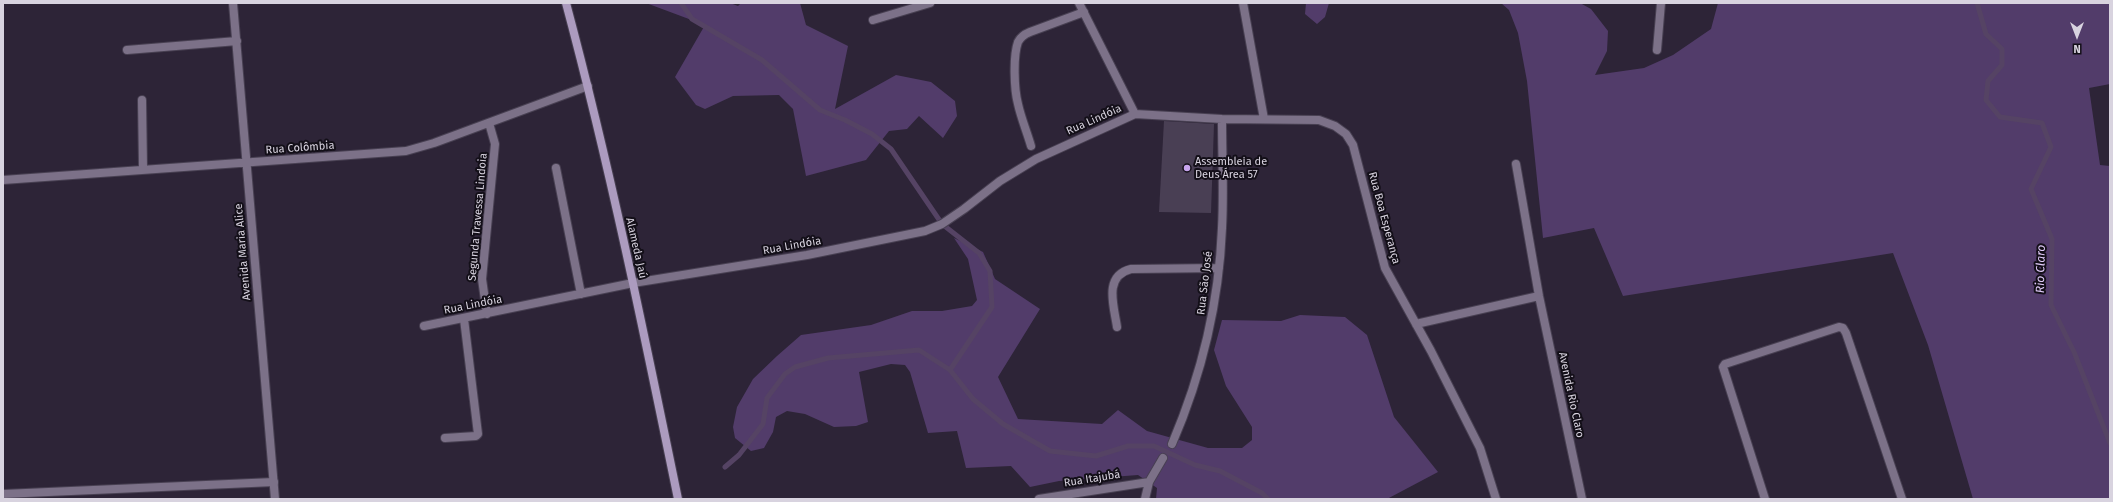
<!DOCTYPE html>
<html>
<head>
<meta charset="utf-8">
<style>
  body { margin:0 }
  #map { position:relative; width:2113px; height:502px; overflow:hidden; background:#2d2437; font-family:"Fira Sans",sans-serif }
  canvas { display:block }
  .frame { position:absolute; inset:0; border:4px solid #d8d3df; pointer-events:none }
  .north { position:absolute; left:2057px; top:16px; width:40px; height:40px; -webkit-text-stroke:3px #130f18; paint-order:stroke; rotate:180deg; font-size:11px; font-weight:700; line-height:16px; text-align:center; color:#d8d3df }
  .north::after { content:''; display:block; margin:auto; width:14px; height:18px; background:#d8d3df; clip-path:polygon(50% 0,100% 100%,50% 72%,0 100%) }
</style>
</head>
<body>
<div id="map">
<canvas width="2113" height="502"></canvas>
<div class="frame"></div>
<div class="north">N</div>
</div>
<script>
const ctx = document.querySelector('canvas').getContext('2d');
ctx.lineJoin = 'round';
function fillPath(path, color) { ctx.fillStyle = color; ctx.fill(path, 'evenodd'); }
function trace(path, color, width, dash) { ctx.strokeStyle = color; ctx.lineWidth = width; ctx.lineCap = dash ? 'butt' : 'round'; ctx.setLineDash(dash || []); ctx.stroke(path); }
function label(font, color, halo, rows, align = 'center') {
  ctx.font = font + ' "Fira Sans",sans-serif'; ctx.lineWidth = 4; ctx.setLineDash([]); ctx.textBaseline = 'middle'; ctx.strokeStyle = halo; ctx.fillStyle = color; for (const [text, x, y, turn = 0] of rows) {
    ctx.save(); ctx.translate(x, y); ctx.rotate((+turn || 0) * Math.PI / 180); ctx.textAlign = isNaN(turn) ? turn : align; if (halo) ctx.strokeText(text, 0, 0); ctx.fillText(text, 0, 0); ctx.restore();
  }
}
const green = new Path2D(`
  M646,3H730L738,6L741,3H800L806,25L848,46L835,109L896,75L931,82L955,101L957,116L943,138L919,116L907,129L889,131L866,160L806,176L793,109L779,95L733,96L705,109L696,105L675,77L705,25Z
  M1306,3H1329L1325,17L1317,24L1305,14Z
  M1501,3H1580L1591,9L1608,31L1607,51L1595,75L1644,68L1673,55L1711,29L1718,3H2110V84L2089,88L2100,165L2110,166V499H1973L1928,345L1893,253L1623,296L1594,228L1543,238L1527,81L1518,33L1509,10Z
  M954,238L983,252L995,279L1040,309L998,377L1018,419L1102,424L1118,410L1147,431L1208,448H1242L1252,440V427L1226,386L1214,350L1222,320L1281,321L1300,315L1345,317L1367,335L1394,417L1438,472L1387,499H1156L1157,488L1138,475L1059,481L1030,487L1011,466L966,468L957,431L928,433L910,372L905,365L891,364L859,372L868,422L856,426L834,427L805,414L787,411L776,417L773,432L764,448L751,451L735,438L733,427L737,407L753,379L777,356L801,335L871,325L912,311H942L972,306L977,300L968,259Z`);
const stream = new Path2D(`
  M681,3L692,19L762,60L820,110L845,120L872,134L891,149L942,224L979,253L990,271L992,307L950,370
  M1977,3L1986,34L2002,49V65L1988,81L1986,100L2000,117L2042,123L2051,147L2031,189L2052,239L2051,305L2074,352L2110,443
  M725,467L739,455L763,424L767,398L785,374L795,367L828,358L919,350L950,370L973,399L1003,424L1050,451L1096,456L1128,446H1154L1195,465L1220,471L1262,493L1268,499`);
const building = new Path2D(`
  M1164,121L1214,124L1211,213L1159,212Z`);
const lane = new Path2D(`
  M3,494L274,482`);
const street = new Path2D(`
  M233,3L275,499
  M1079,3L1135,114
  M1243,3L1264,119
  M873,20L930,3
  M127,50L237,41
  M1657,50L1661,3
  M142,100L143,168
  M1031,146C1027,132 1021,118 1018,104C1014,89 1013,56 1018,42C1021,36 1025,34 1030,32L1084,12
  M1516,164L1539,296L1582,499
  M556,168L581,294
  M3,180L406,151L434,143L588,86
  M487,314L482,279L495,144L489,123
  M1416,324L1539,296
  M424,326L633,283L807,255L925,231L942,224L964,209L1000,181L1036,159L1135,114L1222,119L1319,120L1335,126L1346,134L1353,145L1385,268L1431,351L1480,448L1496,499
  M1117,327C1114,306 1103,276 1131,269L1219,268
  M445,438L476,436L478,434L464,319
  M1172,444C1202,374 1219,304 1222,228C1224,192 1222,155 1222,119
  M1039,499L1149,482
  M1145,499L1149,482L1163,458
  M1765,499L1723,367L1725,364L1839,327L1843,328L1846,333L1902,499`);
const secondary = new Path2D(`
  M566,3C610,167 644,333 678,499`);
const markers = [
  [1187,168,4,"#c8a5ee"]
];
const streetNames = [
  ["Rua Lindóia",1094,120,-24],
  ["Rua Colômbia",300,148,-4],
  ["Segunda Travessa Lindoia",478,217,-85],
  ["Rua Boa Esperança",1384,218,75],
  ["Rua Lindóia",792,246,-10],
  ["Alameda Jaú",636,248,77],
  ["Avenida Maria Alice",243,252,-95],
  ["Rua São José",1205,283,-83],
  ["Rua Lindóia",473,305,-11],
  ["Avenida Rio Claro",1571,395,78],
  ["Rua Itajubá",1092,479,-9]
];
const poiNames = [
  ["Assembleia de",1195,162],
  ["Deus Área 57",1195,175]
];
const waterNames = [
  ["Rio Claro",2041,269,-89]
];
fillPath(green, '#523c6a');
trace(stream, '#554364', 5);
fillPath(building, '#493f54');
trace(lane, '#484052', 10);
trace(street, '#484052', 10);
trace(secondary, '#484052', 10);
trace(lane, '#7c7188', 8);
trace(street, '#7c7188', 8);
trace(secondary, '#ac9bbf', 8);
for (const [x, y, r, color] of markers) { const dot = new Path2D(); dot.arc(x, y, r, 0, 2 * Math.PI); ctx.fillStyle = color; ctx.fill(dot); trace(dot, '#130f18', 1.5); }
label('11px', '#d8d3df', '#130f18', streetNames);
label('11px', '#d8d3df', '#130f18', poiNames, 'left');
label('italic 12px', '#e1ccfa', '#130f18', waterNames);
</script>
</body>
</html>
